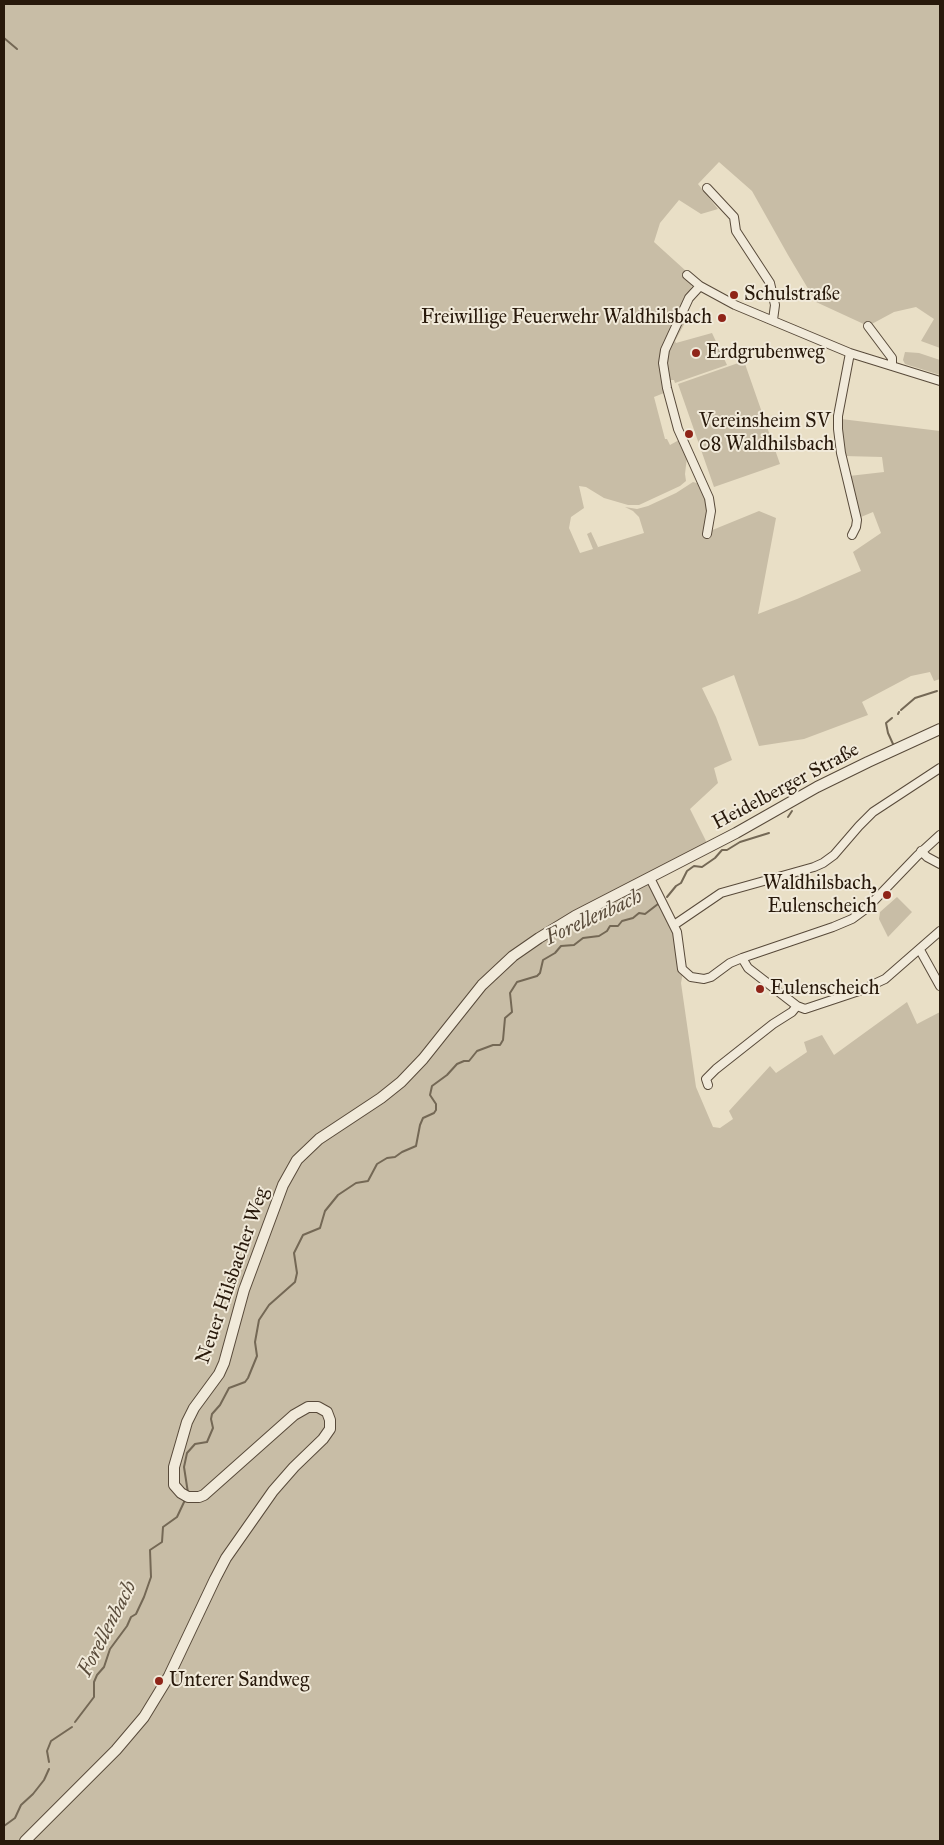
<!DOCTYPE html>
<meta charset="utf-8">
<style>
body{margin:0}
#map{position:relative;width:944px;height:1845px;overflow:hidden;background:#e9dfc6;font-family:"IM FELL Great Primer",serif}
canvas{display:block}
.frame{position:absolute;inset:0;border:5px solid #28190b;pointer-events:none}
</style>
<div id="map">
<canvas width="944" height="1845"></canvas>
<div class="frame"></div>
</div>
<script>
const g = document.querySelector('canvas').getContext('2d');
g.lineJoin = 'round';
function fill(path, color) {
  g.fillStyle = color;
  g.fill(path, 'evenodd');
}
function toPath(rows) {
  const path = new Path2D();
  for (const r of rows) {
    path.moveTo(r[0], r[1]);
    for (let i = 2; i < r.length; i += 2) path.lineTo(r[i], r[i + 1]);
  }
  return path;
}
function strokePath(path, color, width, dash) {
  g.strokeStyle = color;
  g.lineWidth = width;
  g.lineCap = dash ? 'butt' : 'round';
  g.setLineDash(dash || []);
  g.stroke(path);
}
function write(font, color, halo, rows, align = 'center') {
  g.font = font + ' "IM FELL Great Primer",serif';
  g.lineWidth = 4;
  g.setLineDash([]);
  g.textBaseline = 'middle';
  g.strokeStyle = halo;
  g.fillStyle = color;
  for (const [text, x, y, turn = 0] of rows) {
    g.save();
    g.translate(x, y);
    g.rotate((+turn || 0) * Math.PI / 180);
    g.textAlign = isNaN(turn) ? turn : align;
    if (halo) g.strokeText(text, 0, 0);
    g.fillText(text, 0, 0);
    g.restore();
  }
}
const green = toPath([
 [4,4,940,4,940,348,921,341,934,319,916,307,894,312,868,326,816,302,788,255,752,191,719,162,698,184,718,209,701,214,679,200,660,223,654,242,686,271,692,286,670,330,662,383,664,393,654,397,665,439,667,439,670,445,679,440,687,457,685,474,686,481,680,486,639,505,628,505,604,498,586,487,579,486,584,508,571,517,569,528,580,553,593,549,587,534,591,532,598,547,595,548,644,533,639,517,633,511,625,507,637,509,648,506,676,493,693,482,700,484,704,490,710,531,759,511,776,518,758,614,797,599,861,571,853,552,881,533,873,512,861,517,853,498,849,476,884,472,882,457,844,456,841,419,940,431,940,679,934,681,930,672,911,676,862,702,868,715,804,739,759,746,734,675,702,688,716,717,732,760,714,768,718,783,690,809,711,851,655,880,654,894,663,914,674,925,683,972,681,983,696,1087,713,1127,720,1128,733,1119,729,1111,770,1066,776,1073,807,1052,804,1042,822,1035,834,1055,907,1002,917,1024,940,1012,940,1841,4,1841],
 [684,316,688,317,675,341,676,343,712,333,727,365,675,383,674,380,668,380,666,373,666,355],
 [905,352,919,353,940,360,940,375,905,364,903,360],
 [744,361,780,464,714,487,678,384],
 [897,897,912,912,888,937,879,919,880,912]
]);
const stream = toPath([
 [4,38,17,49],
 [901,710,915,698,937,691],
 [898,714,899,712],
 [892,718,886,723,888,733,893,744],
 [788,817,792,811],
 [667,897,676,886,681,883,687,871,694,866,702,867,715,858,722,850,727,850,740,842,769,833],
 [188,1493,184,1467,187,1453,195,1444,207,1442,213,1428,211,1419,212,1414,220,1405,229,1388,245,1382,248,1378,257,1356,255,1342,259,1320,269,1305,295,1282,297,1273,294,1253,303,1235,320,1228,325,1211,338,1195,356,1183,368,1181,377,1164,387,1158,395,1157,402,1152,416,1146,420,1125,423,1118,434,1113,436,1110,436,1104,430,1095,432,1086,447,1075,457,1064,464,1061,469,1061,477,1051,493,1045,500,1045,503,1040,505,1018,512,1012,510,993,517,982,537,976,540,973,543,960,555,953,561,946,574,945,583,938,599,936,607,931,610,926,618,926,622,921,633,918,639,913,645,914,658,904],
 [75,1722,94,1697,94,1682,97,1675,104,1667,110,1649,127,1626,131,1617,136,1614,144,1597,151,1577,150,1550,162,1542,163,1527,177,1517,185,1500],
 [49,1762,47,1751,51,1741,72,1727],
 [4,1826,15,1818,21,1805,33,1794,44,1780,49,1769]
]);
const minor = toPath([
 [707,188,734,217,736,231,770,283,775,305,773,320],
 [687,275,700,286,735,305,850,353,940,381],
 [700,286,689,298,665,350,663,363,667,388,678,429,709,498,711,511,707,534],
 [868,326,892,358,892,366],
 [850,353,838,416,838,429,841,453,857,520,856,527,852,535],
 [921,851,927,857,940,864],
 [650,878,677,932,682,969,691,977,704,979,711,977,730,963,742,958,833,927,852,919,867,908,917,856,940,835],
 [674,925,721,893,814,867,823,863,834,855,859,826,873,812,940,768],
 [920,950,940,986],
 [742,958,748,968,797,1006,805,1009,859,991,885,979,940,931],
 [708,1085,706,1079,716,1069,773,1024,792,1012,797,1006]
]);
const tertiary = toPath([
 [25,1841,116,1750,144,1717,169,1676,215,1579,226,1558,273,1491,294,1467,323,1439,330,1429,330,1420,327,1412,318,1407,308,1407,294,1415,204,1495,199,1497,188,1497,181,1493,174,1485,174,1467,187,1422,194,1408,219,1374,224,1363,244,1290,283,1185,297,1160,319,1139,381,1098,401,1082,423,1059,482,985,513,956,539,938,575,916,736,833,817,787,868,762,940,729]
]);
const markers = [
 [734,295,5,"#8f2418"],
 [722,318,5,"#8f2418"],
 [696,353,5,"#8f2418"],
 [689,434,5,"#8f2418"],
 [887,895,5,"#8f2418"],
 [760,989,5,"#8f2418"],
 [159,1681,5,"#8f2418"]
];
const poiNames = [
 ["Schulstraße",744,295],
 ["Freiwillige Feuerwehr Waldhilsbach",712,318,"right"],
 ["Erdgrubenweg",706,353],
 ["Vereinsheim SV",699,422],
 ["08 Waldhilsbach",699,445],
 ["Waldhilsbach,",877,884,"right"],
 ["Eulenscheich",877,907,"right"],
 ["Eulenscheich",770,989],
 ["Unterer Sandweg",169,1681]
];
const streetNames = [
 ["Heidelberger Straße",786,787,-28],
 ["Neuer Hilsbacher Weg",233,1276,-71]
];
const waterNames = [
 ["Forellenbach",594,918,-25],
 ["Forellenbach",108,1629,-63]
];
fill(green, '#c8bda6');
strokePath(stream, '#746855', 2);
strokePath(minor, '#584a3a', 10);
strokePath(tertiary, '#584a3a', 12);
strokePath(minor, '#f1eada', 8);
strokePath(tertiary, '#f1eada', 10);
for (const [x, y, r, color] of markers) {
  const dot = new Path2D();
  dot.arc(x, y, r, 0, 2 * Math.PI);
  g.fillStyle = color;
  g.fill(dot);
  strokePath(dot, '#f1eada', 2);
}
write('20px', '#28190b', '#f1eada', poiNames, 'left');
write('20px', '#28190b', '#f1eada', streetNames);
write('italic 21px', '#5b4d3c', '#f1eada', waterNames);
</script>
